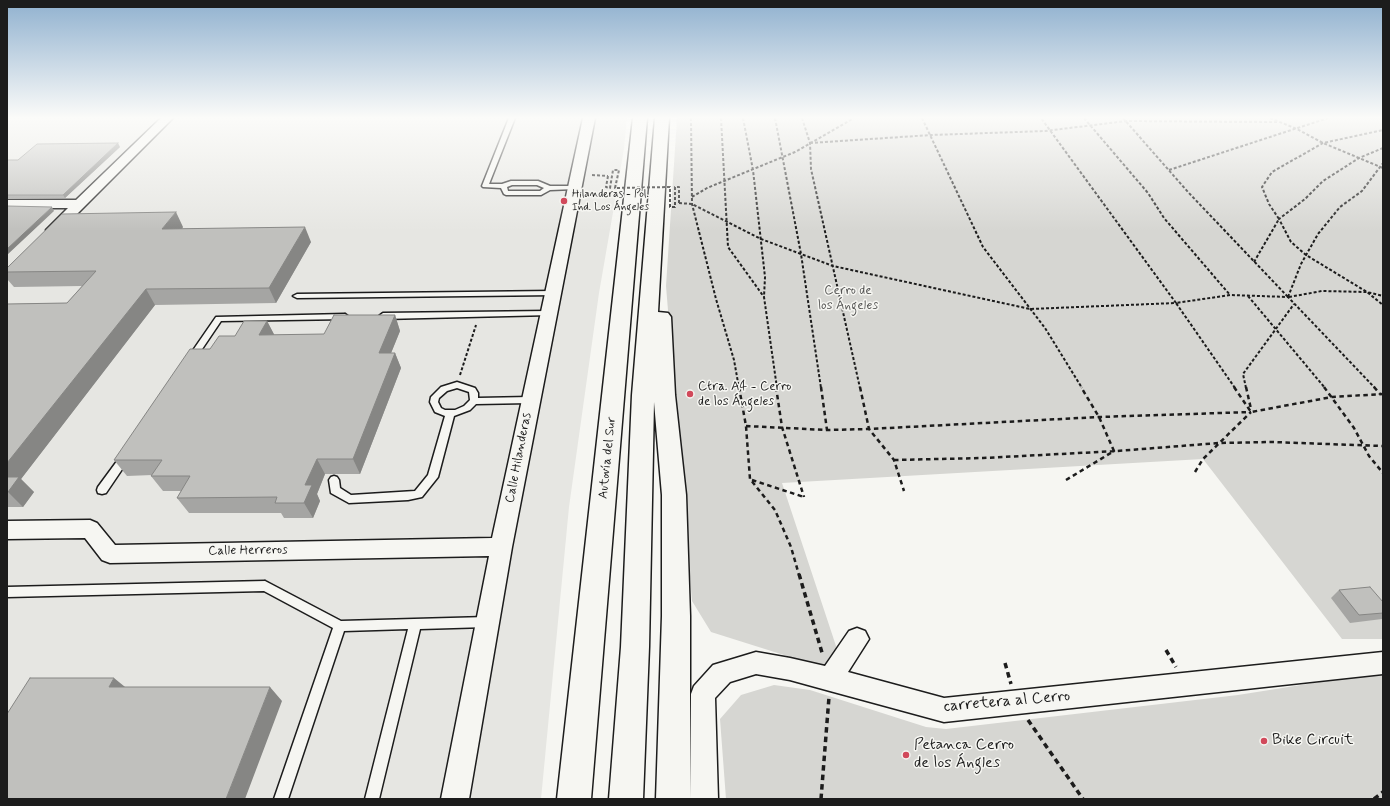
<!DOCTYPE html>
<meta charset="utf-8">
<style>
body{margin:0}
#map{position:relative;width:1390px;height:806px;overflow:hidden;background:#f6f6f2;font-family:Mynerve,sans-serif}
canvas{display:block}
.frame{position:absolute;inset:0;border:8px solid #1c1c1c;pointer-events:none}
</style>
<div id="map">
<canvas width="1390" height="806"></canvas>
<div class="frame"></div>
</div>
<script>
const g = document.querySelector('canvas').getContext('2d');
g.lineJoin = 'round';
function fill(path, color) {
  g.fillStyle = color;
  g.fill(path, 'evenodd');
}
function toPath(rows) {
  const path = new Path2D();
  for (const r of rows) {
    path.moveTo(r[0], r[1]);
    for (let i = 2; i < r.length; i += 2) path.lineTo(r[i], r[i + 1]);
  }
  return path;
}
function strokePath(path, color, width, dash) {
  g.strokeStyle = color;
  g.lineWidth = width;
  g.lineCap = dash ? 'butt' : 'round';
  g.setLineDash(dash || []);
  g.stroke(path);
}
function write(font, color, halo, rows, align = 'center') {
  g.font = font + ' Mynerve,sans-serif';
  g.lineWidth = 3;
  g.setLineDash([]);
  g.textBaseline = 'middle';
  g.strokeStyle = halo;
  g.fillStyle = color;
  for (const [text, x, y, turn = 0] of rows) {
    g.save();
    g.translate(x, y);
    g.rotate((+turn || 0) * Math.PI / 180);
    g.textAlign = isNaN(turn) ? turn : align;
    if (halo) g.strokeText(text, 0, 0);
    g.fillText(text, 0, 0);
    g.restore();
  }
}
const built = toPath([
 [7,118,627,118,624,149,599,293,569,507,541,799,7,799]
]);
const green = toPath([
 [677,118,1383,118,1383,639,1342,639,1203,459,782,483,837,649,834,668,803,661,711,632,692,601,666,286],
 [1383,672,1383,799,726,799,720,719,741,695,774,685,810,690,926,727,946,729,1238,695]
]);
const pathFar2 = toPath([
 [691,118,692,204,716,299,734,360,739,388],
 [721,118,728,247,764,297],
 [743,118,753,170,765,277,764,297,777,388],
 [775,118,801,254,821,388],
 [802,118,810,143,811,169,860,388],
 [922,118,983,247,1045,328,1082,388],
 [1084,118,1148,193,1164,218,1230,295],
 [1123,118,1188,192,1288,297],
 [1270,118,1297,129,1323,143,1383,168],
 [810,143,931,135,1045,131,1126,121,1279,122],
 [1383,148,1359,158,1323,181,1305,199,1279,219,1291,242,1306,255,1367,292,1383,305],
 [1169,170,1328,118],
 [592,175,608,176],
 [692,197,707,188,795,152,854,118],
 [679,203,692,204,761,239,833,266,1030,309,1176,303,1041,118],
 [1254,262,1279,219,1269,204,1262,187,1272,172,1323,143,1383,130],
 [1248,296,1325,388],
 [1288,297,1301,264,1318,234,1340,207,1362,191,1383,163],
 [1289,297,1322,291,1367,292,1383,296],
 [460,375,476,325],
 [1235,388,1176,303,1230,295,1288,297,1375,388],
 [1246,388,1243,374,1294,304]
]);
const pathFar1 = toPath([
 [739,387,746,426,750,479,775,510,791,547,799,575],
 [776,387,782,427,804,497],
 [821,387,827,430],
 [860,387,869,429,894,460,904,491],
 [1234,387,1251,412,1332,397,1383,394],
 [1246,387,1251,409],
 [1324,387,1354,428,1369,456,1383,473],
 [1374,387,1380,394],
 [746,426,827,430,869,429,1099,417,1251,412],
 [894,460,983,458,1117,451,1219,443,1272,442,1383,446],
 [1195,472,1203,459,1251,412],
 [752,480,804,497],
 [1066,480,1114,451,1099,417,1081,387]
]);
const path = toPath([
 [799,574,823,656],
 [1166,650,1176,667],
 [1005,663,1011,684],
 [1028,720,1083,799],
 [821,799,829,697],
 [1374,799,1383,792]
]);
const lane = toPath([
 [509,118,515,118,489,184,502,184,511,181,538,181,550,186,573,186,576,188,575,189,550,190,541,195,506,195,504,194,501,188,483,187,482,186,509,118],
 [512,185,537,185,544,188,540,191,508,191,507,187,512,185],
 [553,291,557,293,556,295,297,298,293,296,297,294,553,291],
 [548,311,552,313,551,315,383,319,379,316,383,313,548,311],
 [345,314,349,317,348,319,221,321,194,361,191,362,187,359,216,317,345,314],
 [457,382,475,388,478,393,478,398,530,397,534,400,530,403,476,404,470,410,454,416,438,477,422,497,408,500,349,503,331,493,329,480,331,477,334,476,337,477,339,480,340,488,351,495,415,491,428,475,445,416,435,412,430,402,431,397,441,387,457,382],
 [457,388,469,392,470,400,464,406,455,410,445,410,441,408,438,402,439,398,447,391,457,388],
 [126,452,129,453,131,456,129,459,106,493,102,494,98,493,97,490,98,487,123,453,126,452],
 [265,581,341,621,487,617,491,618,493,622,491,626,487,627,420,629,379,799,365,799,408,629,344,631,288,799,274,799,333,628,264,591,7,597,7,587,265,581]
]);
const street = toPath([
 [161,118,173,118,58,233,53,234,48,233,46,230,68,208,7,208,7,200,76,200,161,118],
 [583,118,595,118,512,547,469,799,441,799,489,556,110,563,102,560,85,538,7,539,7,521,90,520,97,523,115,545,492,538,583,118],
 [857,628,865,631,869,639,848,672,944,698,1383,652,1383,674,944,722,830,691,790,680,756,674,730,682,715,698,718,799,690,799,691,694,694,686,713,665,756,652,790,658,825,666,849,631,857,628]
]);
const highway = toPath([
 [633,118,647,118,591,799,557,799,633,118],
 [655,118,669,118,658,312,668,313,671,317,675,395,686,495,690,616,690,799,656,799,662,616,662,495,654,402,649,647,643,799,609,799,621,647,632,395,655,118]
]);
const pathBridge = toPath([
 [608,176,606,187,610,188,613,170,619,170,615,188,670,187,670,207,675,207,675,187,679,187,679,203]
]);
const wall = toPath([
 [120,147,65,198,7,199,7,160,18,160],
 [183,227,182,229,311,242,276,303,155,305,21,479,34,492,23,507,7,507,7,304,67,303,82,286,14,287,7,279,7,268],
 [395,315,400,331,391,353,395,353,401,368,360,474,325,474,317,494,320,501,313,518,284,518,281,513,189,513,177,498,181,491,163,491,151,476,152,475,127,476,114,460,210,349,235,336,267,321,274,335,324,334],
 [1339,590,1383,602,1383,618,1382,619,1350,623,1331,598]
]);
const shadedWall = toPath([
 [118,143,120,147,65,198,63,195],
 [52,207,54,211,7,255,7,249],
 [176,212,183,227,170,244,162,229],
 [305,227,311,242,276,303,269,288],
 [146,289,155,305,21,479,34,492,23,507,8,492,7,489,7,463],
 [395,315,400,331,385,368,379,353],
 [267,321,275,336,259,335],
 [395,353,401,368,360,474,353,459],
 [317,459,325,474,317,494,320,501,313,518,304,503,305,485],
 [114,678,130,691,109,687],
 [270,687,282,701,245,799,226,799]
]);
const building = toPath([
 [118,143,63,195,7,195,7,160,18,160,37,144,118,143],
 [7,206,52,207,7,249,7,206],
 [176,212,162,229,305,227,269,288,146,289,7,463,7,304,67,303,96,271,7,272,7,268,62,214,176,212],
 [334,315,395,315,379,353,395,353,353,459,317,459,305,485,312,485,304,503,275,503,277,497,177,498,190,476,151,476,162,460,114,460,190,349,210,349,219,336,235,336,244,321,267,321,259,335,324,334,334,315],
 [7,477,19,477,8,492,7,492,7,477],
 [1370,587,1383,602,1383,613,1359,615,1339,590,1370,587],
 [30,678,114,678,109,687,270,687,226,799,7,799,7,714,30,678]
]);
const markers = [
 [564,201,4,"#d1495b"],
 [690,394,4,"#d1495b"],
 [1264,741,4,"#d1495b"],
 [906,755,4,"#d1495b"]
];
const farPoinames = [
 ["Hilanderas - Pol.",572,195],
 ["Ind. Los Ángeles",572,208]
];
const parkNames = [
 ["Cerro de",848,291],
 ["los Ángeles",848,306]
];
const poiNames = [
 ["Ctra. A4 - Cerro",698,387],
 ["de los Ángeles",698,402]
];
const streetNames = [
 ["Calle Hilanderas",519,458,-79],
 ["Autovía del Sur",608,458,-84],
 ["Calle Herreros",248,551,-1]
];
const nearStreetnames = [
 ["carretera al Cerro",1007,702,-5]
];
const nearPoinames = [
 ["Bike Circuit",1272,741],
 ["Petanca Cerro",914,746],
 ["de los Ángles",914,764]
];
fill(built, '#e6e6e2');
fill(green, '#d6d6d2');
strokePath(lane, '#1c1c1c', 3);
strokePath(street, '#1c1c1c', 3);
strokePath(highway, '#1c1c1c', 3);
strokePath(pathFar2, '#1c1c1c', 2, [3, 2]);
strokePath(pathFar1, '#1c1c1c', 2.5, [4.5, 3.5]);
strokePath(path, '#1c1c1c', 3.5, [5.5, 4]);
fill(lane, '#f6f6f2');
fill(street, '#f6f6f2');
fill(highway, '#f6f6f2');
strokePath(pathBridge, '#1c1c1c', 2, [3, 2]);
fill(wall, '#a5a5a3');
fill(shadedWall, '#868684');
fill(building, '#c0c0bd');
strokePath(building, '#868684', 1);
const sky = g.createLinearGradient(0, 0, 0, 231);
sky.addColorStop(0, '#90b1cf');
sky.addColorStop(0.51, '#fbfbf9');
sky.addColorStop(1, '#fbfbf900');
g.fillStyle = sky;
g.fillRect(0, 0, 1390, 231);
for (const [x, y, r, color] of markers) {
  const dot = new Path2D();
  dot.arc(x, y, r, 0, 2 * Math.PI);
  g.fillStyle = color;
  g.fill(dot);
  strokePath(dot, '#f6f6f2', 1.5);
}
write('11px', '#1c1c1c', '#f6f6f2', farPoinames, 'left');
write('13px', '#545453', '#f6f6f2', parkNames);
write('13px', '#1c1c1c', '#f6f6f2', poiNames, 'left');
write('13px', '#1c1c1c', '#f6f6f2', streetNames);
write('16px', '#1c1c1c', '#f6f6f2', nearStreetnames);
write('16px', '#1c1c1c', '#f6f6f2', nearPoinames, 'left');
</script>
